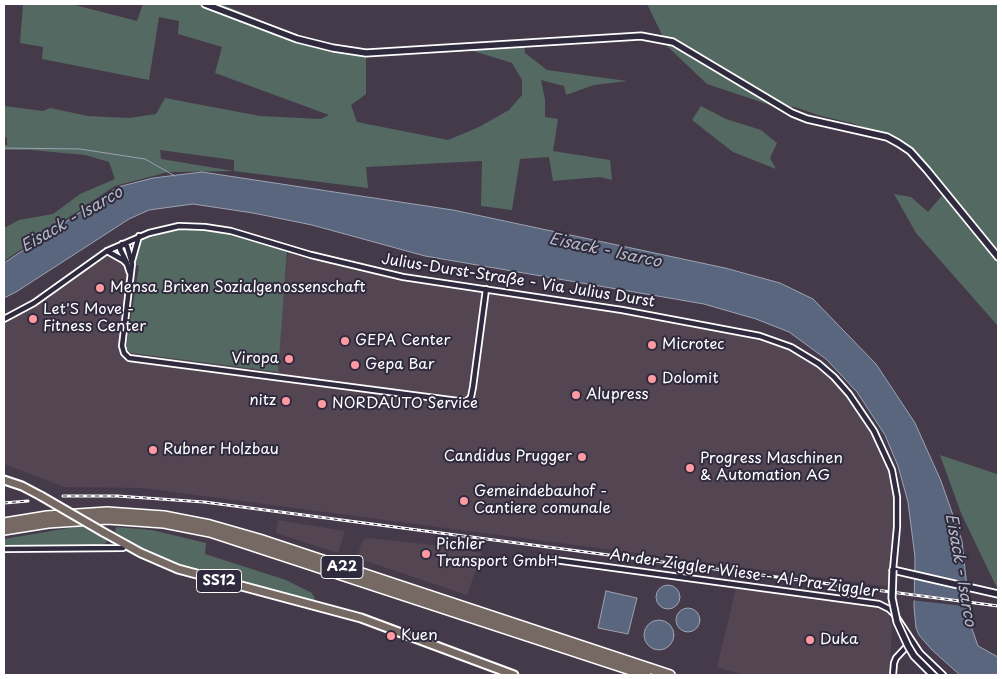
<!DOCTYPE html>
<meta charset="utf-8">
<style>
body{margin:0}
#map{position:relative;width:1002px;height:679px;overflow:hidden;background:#453a4a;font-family:"Playpen Sans",sans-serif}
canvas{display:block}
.frame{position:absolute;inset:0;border:5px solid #fff;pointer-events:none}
</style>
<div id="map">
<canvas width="1002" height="679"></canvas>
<div class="frame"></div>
</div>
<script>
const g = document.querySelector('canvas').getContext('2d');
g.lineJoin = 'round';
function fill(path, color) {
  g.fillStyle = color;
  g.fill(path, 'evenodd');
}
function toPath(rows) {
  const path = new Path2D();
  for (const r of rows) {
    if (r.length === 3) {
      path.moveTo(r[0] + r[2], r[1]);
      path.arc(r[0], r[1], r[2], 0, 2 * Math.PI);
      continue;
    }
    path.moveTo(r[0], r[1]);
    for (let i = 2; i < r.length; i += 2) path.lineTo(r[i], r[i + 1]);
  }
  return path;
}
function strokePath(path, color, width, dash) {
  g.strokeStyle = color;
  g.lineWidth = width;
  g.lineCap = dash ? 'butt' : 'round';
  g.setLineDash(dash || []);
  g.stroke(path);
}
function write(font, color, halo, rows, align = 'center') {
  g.font = font + ' "Playpen Sans",sans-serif';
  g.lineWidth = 4;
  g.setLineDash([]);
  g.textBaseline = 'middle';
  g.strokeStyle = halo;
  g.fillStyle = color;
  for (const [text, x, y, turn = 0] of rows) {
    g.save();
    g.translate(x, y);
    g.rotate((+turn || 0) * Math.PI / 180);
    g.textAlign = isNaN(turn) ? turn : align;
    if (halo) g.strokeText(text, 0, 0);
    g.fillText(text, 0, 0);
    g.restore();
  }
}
const built = toPath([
 [288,248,403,277,747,333,791,347,834,377,861,412,886,456,897,497,892,587,143,488,65,487,4,464,4,318,17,313,107,251,123,260,130,273,124,345,131,353,277,372],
 [278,520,345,531,338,553,276,533],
 [367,538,424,544,482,553,467,595,357,558,362,541],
 [736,588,867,605,882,610,889,614,892,627,890,675,743,675,717,667]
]);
const green = toPath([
 [23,4,71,4,137,21,143,4,217,4,224,5,306,39,366,53,366,94,351,105,357,122,448,140,479,127,509,110,522,95,522,80,512,63,460,47,510,45,524,39,525,53,547,70,627,81,594,85,566,95,564,86,541,80,545,100,545,117,558,119,553,151,610,160,612,180,600,177,553,181,549,157,520,159,512,210,481,206,482,161,366,167,368,188,234,171,168,172,115,186,4,261,4,228,19,220,53,214,80,194,115,179,109,162,85,155,31,150,4,150,4,145,7,145,7,138,4,137,4,106,43,111,50,108,88,116,129,118,156,114,165,98,260,116,321,119,329,115,215,73,222,47,178,34,179,21,159,17,149,80,42,59,43,47,20,43],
 [160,150,234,160,234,171,161,159],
 [647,4,998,4,998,326,916,233,894,194,911,197,928,212,944,193,909,152,885,135,855,124,818,115,795,107,773,106,707,84,668,47],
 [701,106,726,119,761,130,777,143,770,158,776,169,733,152,692,120],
 [203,229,229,233,287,251,278,372,131,353,126,348,139,266,136,265,136,253,143,238,170,230],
 [940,455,997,474,998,476,998,585,996,586,961,513],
 [81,526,108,540,102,547,48,546,4,552,4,539],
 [116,527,152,530,206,543,205,554,286,580,312,593,316,601,301,598,179,564,145,549,115,532]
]);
const water = toPath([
 [202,172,453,210,725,268,780,283,813,299,876,364,915,423,941,481,962,541,971,626,978,646,998,657,998,675,960,675,932,650,919,635,916,628,914,607,915,557,908,502,898,466,885,435,857,392,826,359,789,332,756,319,704,304,425,256,312,225,253,213,193,204,149,210,129,219,16,292,4,298,4,263,118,187,153,178,202,172],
 [668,597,12],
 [606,591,637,598,628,634,598,628,606,591],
 [688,620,12],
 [659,635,15]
]);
const pier = toPath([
 [912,593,971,601,971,607,911,600]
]);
const stream = toPath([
 [4,148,80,149,145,159,175,176]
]);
const minor = toPath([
 [122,244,127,246,132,264,122,346,124,353,129,358,466,402,471,397,473,387,486,289],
 [122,244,120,249,127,263],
 [107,251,123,260,127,264,130,273],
 [132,261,139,236],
 [4,319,34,303,107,251,149,233,179,226,205,227,231,231,311,255,403,277,622,310,760,336,791,347,819,364,834,377,849,394,874,431,892,470,897,497,897,527,893,570],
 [4,549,123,548,125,544],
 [555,560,879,604,889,609,895,615,920,653,943,675],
 [893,675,894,663,896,658,909,644]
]);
const tertiary = toPath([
 [205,4,297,39,333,48,366,53,641,36,673,42,792,113,807,119,887,137,898,143,910,151,927,170,998,257],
 [893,570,998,594]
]);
const primary = toPath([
 [4,480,22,486,41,496],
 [103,532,141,553,178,569,361,618,514,675]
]);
const motorway = toPath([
 [4,523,47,516,107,512,164,516,210,525,259,539,670,675],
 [4,530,48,523,107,519,164,523,210,532,646,675]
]);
const rail = toPath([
 [63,496,117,496,204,502,998,606],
 [4,503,28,501]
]);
const tertiaryBridge = toPath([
 [893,570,892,598,897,622,908,646,914,656,933,675]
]);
const primaryBridge = toPath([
 [41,496,103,532]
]);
const markers = [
 [100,288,5,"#ff9aa2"],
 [33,319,5,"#ff9aa2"],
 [345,341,5,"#ff9aa2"],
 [652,345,5,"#ff9aa2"],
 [289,359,5,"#ff9aa2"],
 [355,365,5,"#ff9aa2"],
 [652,379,5,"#ff9aa2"],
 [576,395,5,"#ff9aa2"],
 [286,401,5,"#ff9aa2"],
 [322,404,5,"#ff9aa2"],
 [153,450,5,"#ff9aa2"],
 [582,457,5,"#ff9aa2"],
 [690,468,5,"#ff9aa2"],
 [464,501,5,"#ff9aa2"],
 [426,554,5,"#ff9aa2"],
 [391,636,5,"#ff9aa2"],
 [810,640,5,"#ff9aa2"]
];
const shields = [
 [342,567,42],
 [219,581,45]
];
const shieldNames = [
 ["A22",342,567],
 ["SS12",219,581]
];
const streetNames = [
 ["Julius-Durst-Straße - Via Julius Durst",518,281,9],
 ["An der Ziggler Wiese - Al Pra Ziggler",744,574,8]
];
const poiNames = [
 ["Mensa Brixen Sozialgenossenschaft",110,288],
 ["Let'S Move -",43,310],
 ["Fitness Center",43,327],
 ["GEPA Center",355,341],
 ["Microtec",662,345],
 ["Viropa",279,359,"right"],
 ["Gepa Bar",365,365],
 ["Dolomit",662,379],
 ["Alupress",586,395],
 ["nitz",276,401,"right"],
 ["NORDAUTO Service",332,404],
 ["Rubner Holzbau",163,450],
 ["Candidus Prugger",572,457,"right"],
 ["Progress Maschinen",700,459],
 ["& Automation AG",700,476],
 ["Gemeindebauhof -",474,492],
 ["Cantiere comunale",474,509],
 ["Pichler",436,545],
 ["Transport GmbH",436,562],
 ["Kuen",401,636],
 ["Duka",820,640]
];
const waterNames = [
 ["Eisack - Isarco",72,220,-30],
 ["Eisack - Isarco",605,251,12],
 ["Eisack - Isarco",960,570,80]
];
fill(built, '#544553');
fill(green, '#546962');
fill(water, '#5a667e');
strokePath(water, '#9ca3b2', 1);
fill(pier, '#453a4a');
strokePath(stream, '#9ca3b2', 1);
strokePath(minor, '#fff', 8);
strokePath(tertiary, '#fff', 9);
strokePath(primary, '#fff', 11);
strokePath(motorway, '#fff', 12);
strokePath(minor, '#2f2a3d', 4.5);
strokePath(tertiary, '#2f2a3d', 5.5);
strokePath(primary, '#766964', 7);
strokePath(motorway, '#766964', 9);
strokePath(rail, '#fff', 3);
strokePath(rail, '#2f2a3d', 1, [4]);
strokePath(tertiaryBridge, '#fff', 9, []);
strokePath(primaryBridge, '#fff', 11, []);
strokePath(tertiaryBridge, '#2f2a3d', 5.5);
strokePath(primaryBridge, '#766964', 7);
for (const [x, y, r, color] of markers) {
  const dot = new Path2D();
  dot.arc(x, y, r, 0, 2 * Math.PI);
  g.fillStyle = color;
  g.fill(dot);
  strokePath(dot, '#2f2a3d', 2);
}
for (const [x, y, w] of shields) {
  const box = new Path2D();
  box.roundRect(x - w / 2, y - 11.5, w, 23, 4);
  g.fillStyle = '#2f2a3d';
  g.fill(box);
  strokePath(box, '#fff', 1);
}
write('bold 14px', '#fff', null, shieldNames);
write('15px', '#fff', '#2f2a3d', streetNames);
write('15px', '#fff', '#2f2a3d', poiNames, 'left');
write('italic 16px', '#b5bac5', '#2f2a3d', waterNames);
</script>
